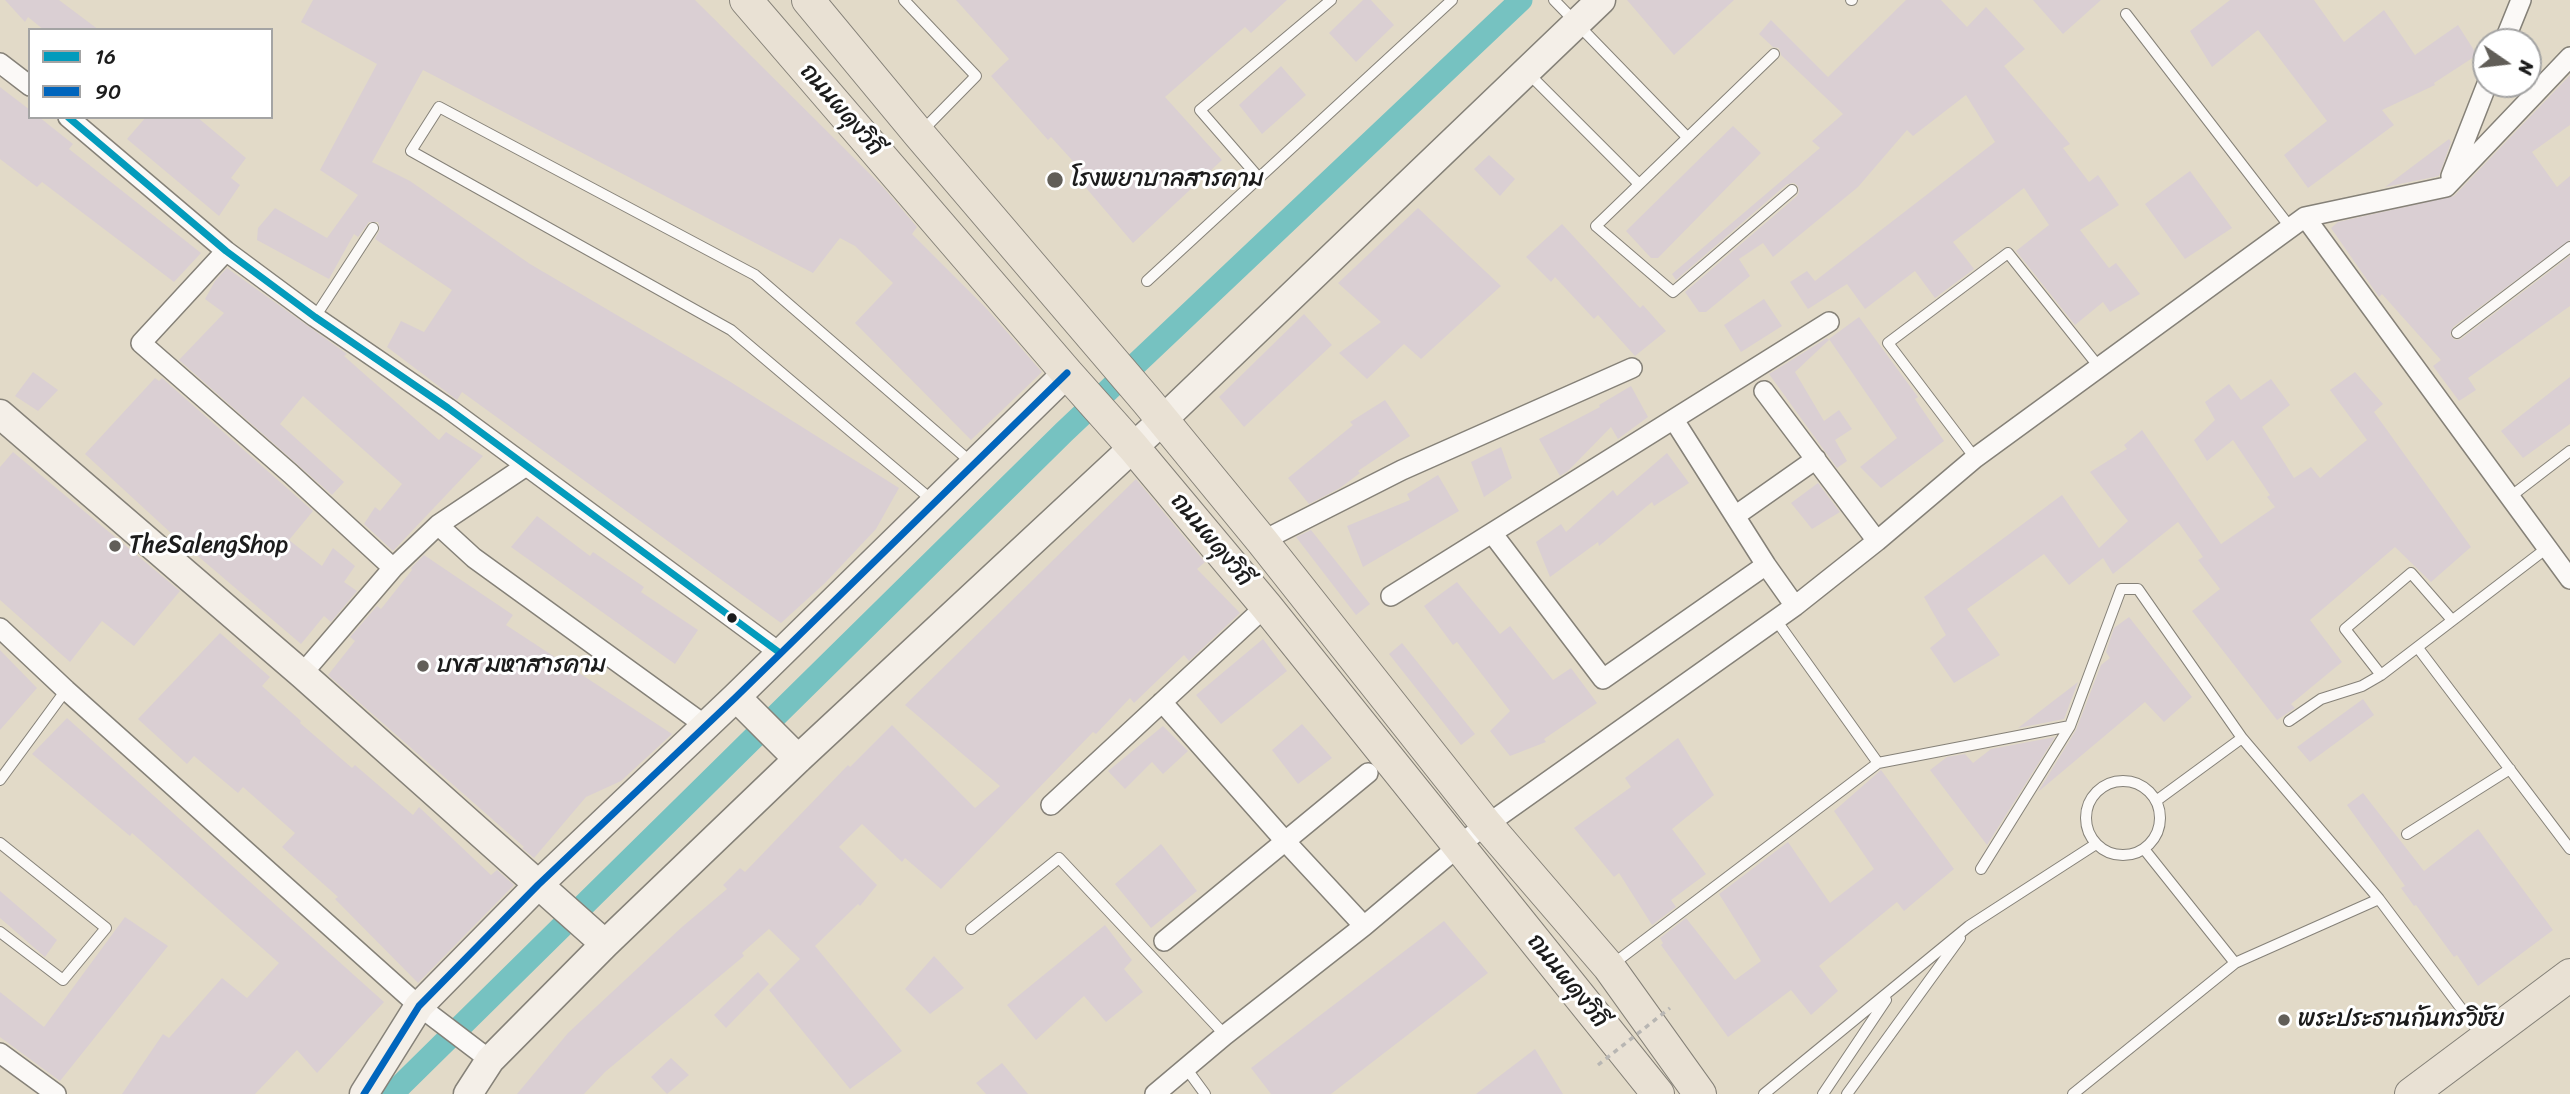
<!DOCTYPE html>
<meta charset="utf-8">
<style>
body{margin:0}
#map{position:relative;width:2570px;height:1094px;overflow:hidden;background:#e2dac8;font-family:Sriracha,sans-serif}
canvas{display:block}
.legend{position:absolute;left:28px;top:28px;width:245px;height:91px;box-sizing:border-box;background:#fff;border:2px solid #a4a4a4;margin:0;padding:9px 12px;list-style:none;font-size:21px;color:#1c1c1c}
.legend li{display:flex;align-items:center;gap:14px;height:35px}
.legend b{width:35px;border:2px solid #a4a4a4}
.north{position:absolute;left:2472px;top:28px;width:70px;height:70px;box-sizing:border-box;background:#fff;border:2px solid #a4a4a4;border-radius:50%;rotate:104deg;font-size:19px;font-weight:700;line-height:28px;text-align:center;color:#1c1c1c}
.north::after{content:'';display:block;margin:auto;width:24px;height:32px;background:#615e58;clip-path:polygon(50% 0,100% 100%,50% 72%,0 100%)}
</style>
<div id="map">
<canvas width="2570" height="1094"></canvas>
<ul class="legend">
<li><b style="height:9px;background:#039bbc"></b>16</li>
<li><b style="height:9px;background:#0065bd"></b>90</li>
</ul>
<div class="north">N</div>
</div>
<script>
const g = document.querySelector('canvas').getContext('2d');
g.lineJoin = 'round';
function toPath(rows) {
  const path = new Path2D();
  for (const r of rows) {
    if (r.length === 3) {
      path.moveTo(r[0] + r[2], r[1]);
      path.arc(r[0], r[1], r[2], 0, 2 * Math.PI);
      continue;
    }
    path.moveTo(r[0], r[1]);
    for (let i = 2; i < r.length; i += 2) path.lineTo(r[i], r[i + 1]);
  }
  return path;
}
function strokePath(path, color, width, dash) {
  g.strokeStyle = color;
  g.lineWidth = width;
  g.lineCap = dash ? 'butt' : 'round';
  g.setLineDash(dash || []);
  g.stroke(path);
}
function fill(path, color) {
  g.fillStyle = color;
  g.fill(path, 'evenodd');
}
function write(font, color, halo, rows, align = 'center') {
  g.font = font + ' Sriracha,"Playpen Sans Thai",sans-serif';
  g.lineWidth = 6;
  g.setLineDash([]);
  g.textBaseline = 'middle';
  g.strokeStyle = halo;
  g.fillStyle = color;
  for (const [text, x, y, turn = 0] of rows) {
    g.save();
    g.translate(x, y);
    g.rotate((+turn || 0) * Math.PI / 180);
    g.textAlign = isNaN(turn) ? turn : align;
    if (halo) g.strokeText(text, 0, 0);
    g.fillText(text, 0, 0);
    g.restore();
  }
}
const canal = toPath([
 [392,1094,1064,432,1521,0]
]);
const building = toPath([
 [5,0,59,0,99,30,44,30,28,17,25,22],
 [313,0,695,0,883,187,917,227,912,234,986,308,1042,372,971,440,855,323,893,283,855,246,840,238,813,273,423,70,372,162,410,181,530,264,729,381,899,488,876,529,825,583,781,623,462,392,457,400,387,347,401,321,424,332,452,290,375,239,380,229,378,222,369,222,358,237,354,234,329,279,257,240,258,228,275,208,327,238,358,195,320,170,377,64,301,22],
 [956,0,1287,0,1251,33,1245,27,1165,97,1222,160,1133,243,1075,175,1081,170,1051,137,1048,140,991,76,1009,59],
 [1363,0,1371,0,1394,25,1356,62,1329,33],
 [1627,0,1734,0,1674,55],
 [1906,0,1941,0,1967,27,1986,7,2025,49,2004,66,2070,144,2063,148,2089,182,2098,175,2119,205,2080,230,2109,268,2116,263,2140,294,2110,312,2103,302,2075,325,2016,251,2049,225,2024,188,1953,242,1974,269,1935,298,1915,271,1865,309,1847,284,1808,309,1790,282,1807,271,1815,281,1995,142,1966,95,1913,136,1907,130,1858,187,1773,257,1763,243,1739,259,1750,276,1706,312,1699,312,1685,292,1797,196,1799,192,1798,186,1794,183,1787,184,1676,280,1672,274,1820,148,1812,141,1843,114,1781,55,1779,48,1773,47,1759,34,1771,20,1828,77],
 [2033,0,2101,0,2063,34],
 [2230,0,2314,0,2344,42,2384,10,2415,55,2458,25,2477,55,2434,83,2435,85,2382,110,2394,125,2308,188,2284,155,2327,121,2258,30,2212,67,2190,31],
 [1281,66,1306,95,1262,134,1239,105],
 [2570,75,2570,125,2532,152,2557,187,2570,176,2570,240,2453,327,2450,335,2455,340,2461,339,2570,256,2570,306,2468,378,2476,390,2459,401,2433,366,2441,360,2382,294,2379,297,2331,228,2338,222,2454,196],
 [0,87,30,110,30,117,39,117,73,144,69,149,201,253,174,282,42,182,37,187,0,159],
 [146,117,197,117,246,158,231,178,240,185,219,216,127,139],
 [1733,126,1761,153,1658,258,1651,258,1626,231],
 [2449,139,2451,142,2439,176,2385,187],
 [1489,155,1515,179,1500,196,1474,169],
 [2190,171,2232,228,2185,259,2145,204],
 [1418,208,1501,286,1421,359,1404,344,1367,379,1339,353,1381,322,1338,283],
 [1562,224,1640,308,1643,305,1666,331,1635,356,1598,315,1594,319,1555,277,1551,282,1526,257],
 [227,268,347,354,344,356,439,440,446,432,483,456,393,551,364,524,375,507,380,511,402,484,303,396,280,424,344,482,332,495,179,360,224,313,205,299,215,281],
 [1764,299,1782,326,1741,352,1724,325],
 [1304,314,1332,345,1244,427,1219,397],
 [1859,317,1918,397,1915,399,1944,441,1881,488,1860,467,1897,438,1829,339],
 [1827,338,1829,340,1795,372,1824,421,1839,410,1852,429,1835,440,1847,461,1837,468,1769,374],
 [33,372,58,390,38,411,15,396],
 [2355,372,2383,404,2374,412,2471,547,2431,582,2395,547,2310,620,2342,662,2291,704,2295,708,2277,720,2192,611,2220,589,2198,560,2203,557,2178,522,2113,574,2103,558,2069,585,2044,554,1967,609,2000,655,1954,683,1930,648,1946,635,1924,597,2062,495,2099,548,2128,521,2090,472,2127,449,2124,445,2142,430,2221,544,2275,507,2267,497,2270,495,2233,440,2207,461,2194,440,2215,420,2205,402,2229,384,2241,400,2271,379,2290,405,2262,427,2294,478,2311,467,2320,478,2367,440,2330,390],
 [2570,377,2570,424,2523,458,2501,431],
 [155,378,159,381,162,378,313,511,289,540,322,566,333,548,355,566,344,582,357,591,331,622,324,616,301,644,172,534,85,454],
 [1631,386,1648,417,1618,439,1611,427,1568,471,1560,476,1539,439,1600,407,1599,405],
 [1385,400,1410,436,1358,471,1360,473,1340,488,1309,504,1288,478,1353,425,1350,422],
 [1501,447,1512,478,1484,497,1471,462],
 [13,452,180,591,134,646,102,621,70,662,0,600,0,467],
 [1667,453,1689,483,1654,506,1652,502,1599,546,1598,542,1550,577,1536,542,1561,524,1566,532,1613,490,1617,496],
 [1438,475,1459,511,1363,567,1347,526,1410,500,1407,494],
 [1136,479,1205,562,1197,569,1240,613,1189,661,1184,655,1134,703,1130,698,1096,734,1093,732,941,889,905,858,902,862,862,824,839,847,877,885,860,906,858,904,815,946,902,1051,850,1089,769,990,800,959,769,929,742,953,744,956,605,1072,584,1094,517,1094,568,1033,682,927,727,889,723,885,740,868,745,872,848,765,850,767,892,725,975,808,1000,786,905,705],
 [1818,483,1840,512,1812,529,1791,503],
 [537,516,590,556,593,552,644,587,641,592,698,630,675,664,511,547],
 [1311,530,1370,604,1356,615,1296,537],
 [424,555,513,615,506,625,672,734,621,781,586,797,534,858,522,848,524,847,328,675,355,641,350,637,377,606,381,609,412,570,411,568],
 [1457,582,1500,634,1510,626,1553,680,1571,668,1597,703,1544,739,1546,742,1510,756,1490,731,1510,711,1457,642,1453,645,1424,606],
 [2129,617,2192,697,2164,722,2145,702,2038,792,2076,730,2101,665,2110,658,2106,652,2114,628],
 [220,633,270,677,262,686,301,721,300,723,352,768,355,765,413,815,419,807,491,875,497,870,514,885,418,983,335,899,338,897,282,847,295,833,243,787,238,793,194,756,187,764,138,719],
 [1263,639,1287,671,1221,724,1196,695],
 [1402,643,1475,734,1461,745,1389,654],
 [0,650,37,688,0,730],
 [2078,682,2064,719,2018,728],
 [2363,699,2374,715,2310,762,2297,747],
 [67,718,384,1002,317,1073,297,1050,255,1094,122,1094,163,1034,169,1038,222,978,247,998,279,963,132,833,130,836,32,754],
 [1302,724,1332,758,1298,784,1272,750],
 [1163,726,1188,751,1163,774,1152,762,1125,789,1108,771],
 [2055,737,1987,845,1930,770,1947,757,1965,754,1973,763,1991,749],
 [1678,738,1714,795,1672,829,1706,874,1671,900,1676,907,1652,925,1619,873,1614,877,1574,828,1631,787,1625,778],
 [1881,770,1954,869,1904,911,1897,902,1819,966,1838,991,1811,1015,1791,990,1728,1037,1661,945,1663,943,1660,938,1686,918,1735,980,1761,961,1719,894,1788,842,1830,903,1874,869,1834,811],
 [2363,793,2424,871,2478,829,2553,930,2478,986,2457,955,2454,957,2416,905,2414,906,2401,888,2405,886,2347,805],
 [1161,844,1197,891,1151,928,1115,884],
 [0,891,57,940,45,957,0,918],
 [125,917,168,946,60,1081,0,1037,0,992,44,1027],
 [1444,921,1488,973,1331,1094,1271,1094,1251,1068],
 [1105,925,1132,960,1124,969,1143,992,1106,1022,1084,996,1036,1040,1007,1005],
 [934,956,964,988,930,1014,905,989],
 [758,972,769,984,726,1028,714,1015],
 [1535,1049,1563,1094,1476,1094],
 [671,1058,689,1075,667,1094,651,1077],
 [1002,1063,1028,1094,986,1094,976,1083]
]);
const lane = toPath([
 [904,0,976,76,922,131],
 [1554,0,1687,137],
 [1851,0,1852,0],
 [2126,14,2290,227],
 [1774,54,1596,226,1673,292,1792,190],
 [1528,73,1639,184],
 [1259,178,1200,110,1331,0],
 [1147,281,1452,0],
 [315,317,373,228],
 [2457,333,2570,247],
 [1975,458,1888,343,2008,253,2099,367],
 [2510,497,2570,451],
 [933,501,731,330,411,151,439,107,755,275,972,463],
 [1776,620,1878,763],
 [2418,648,2570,849],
 [2381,675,2345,629,2411,573,2452,620],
 [2289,721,2321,699,2362,686,2381,675,2547,548],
 [2242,738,2379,899],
 [0,780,66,690],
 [2123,818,37],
 [2407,834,2510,769],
 [0,843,106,928,63,980,0,932],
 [1981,869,2070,726],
 [971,929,1059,858,1225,1035],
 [2235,963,2379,899,2481,1035],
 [1613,964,1878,763,2070,726,2121,589,2138,589,2242,738,2156,801],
 [1186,1068,1205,1094],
 [1764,1094,1969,926,2096,844],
 [1823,1094,1886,1000],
 [1847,1094,1960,938],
 [2073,1094,2235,963,2144,849]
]);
const street = toPath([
 [2504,42,2521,0],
 [0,63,30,86],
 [68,117,226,251,315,317,448,408,780,653],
 [2451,176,2487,84],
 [2305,217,2570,579],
 [226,251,141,343,291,474,393,568],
 [1764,391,1877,541],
 [1674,420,1766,565,1795,606],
 [526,466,438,525,474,558,706,726],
 [1735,516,1816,459],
 [1492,533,1603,679,1766,565],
 [1262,541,1402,470,1632,368],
 [1391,596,1829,322],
 [0,628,66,690,419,1006,490,1060],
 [302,674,393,568,438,525],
 [1162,702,1285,841,1364,926],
 [1051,805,1266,606],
 [1164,941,1368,773],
 [0,1053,56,1094],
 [1155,1094,1225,1035,1364,926,1471,836,1795,606,1877,541,1975,458,2305,217,2446,187,2570,57]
]);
const secondary = toPath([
 [0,414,302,674,605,944],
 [736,697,798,759],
 [364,1094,419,1006,538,885,736,697,1067,373],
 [468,1094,490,1060,605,944,798,759,1153,429,1601,0]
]);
const primary = toPath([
 [746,0,1067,373,1133,447,1266,606,1658,1094],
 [808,0,919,134,1147,401,1262,541,1486,824,1609,967,1700,1094],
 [2411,1094,2570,975]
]);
const pathBridge = toPath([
 [1598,1065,1670,1008]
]);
const bus1 = toPath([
 [68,117,226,251,315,317,448,408,780,653]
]);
const bus2 = toPath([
 [364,1094,419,1006,538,885,736,697,1067,373]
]);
const markers = [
 [1055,180,9,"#615e58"],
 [115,546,7,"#615e58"],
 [732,618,6,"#1c1c1c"],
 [423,666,7,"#615e58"],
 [2284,1020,7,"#615e58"]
];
const streetNames = [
 ["ถนนผดุงวิถี",841,110,49],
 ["ถนนผดุงวิถี",1211,540,50],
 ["ถนนผดุงวิถี",1567,981,51]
];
const poiNames = [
 ["โรงพยาบาลสารคาม",1071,180],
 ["TheSalengShop",129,546],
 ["บขส มหาสารคาม",437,666],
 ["พระประธานกันทรวิชัย",2298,1020]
];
strokePath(canal, '#76c2c1', 23);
fill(building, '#dacfd3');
strokePath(lane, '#858178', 12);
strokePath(street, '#858178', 22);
strokePath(secondary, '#858178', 31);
strokePath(primary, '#858178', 34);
strokePath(lane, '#fbf9f7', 10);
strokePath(street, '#fbf9f7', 19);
strokePath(secondary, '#f4efe8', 28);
strokePath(primary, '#e9e1d4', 32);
strokePath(pathBridge, '#b8b6b3', 3.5, [5, 5]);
strokePath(bus1, '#039bbc', 7);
strokePath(bus2, '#0065bd', 7);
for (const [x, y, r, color] of markers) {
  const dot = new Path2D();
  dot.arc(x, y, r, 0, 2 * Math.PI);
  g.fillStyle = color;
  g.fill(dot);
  strokePath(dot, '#fff', 2.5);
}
write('24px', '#1c1c1c', '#fff', streetNames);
write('24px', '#1c1c1c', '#fff', poiNames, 'left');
</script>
